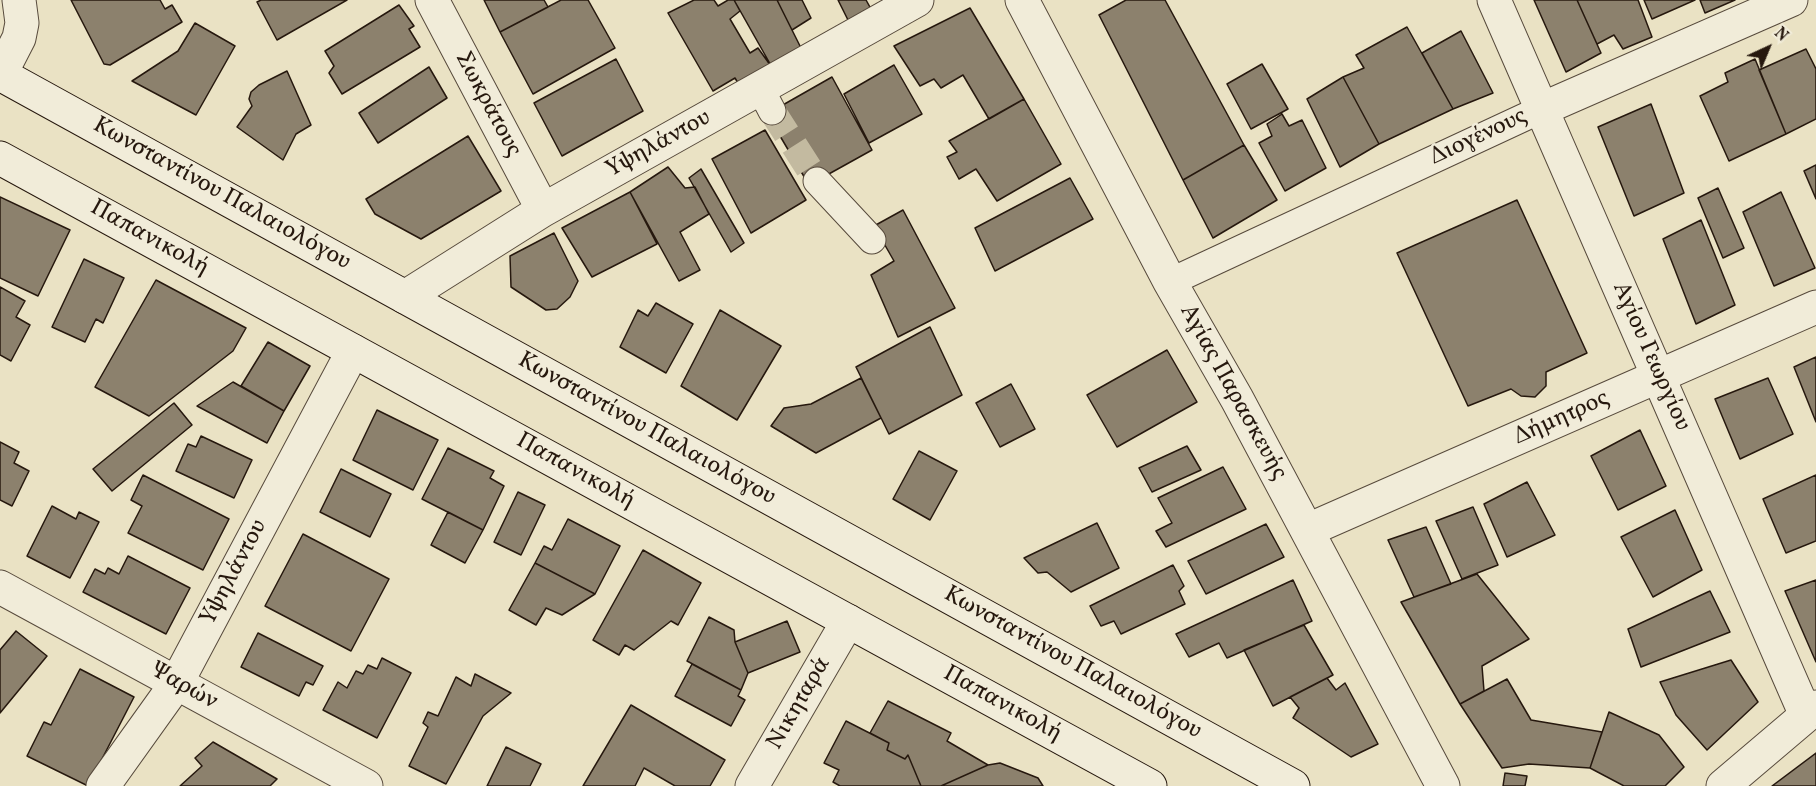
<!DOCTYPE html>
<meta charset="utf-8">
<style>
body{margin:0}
#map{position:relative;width:1816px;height:786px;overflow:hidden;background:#eae2c4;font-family:Vollkorn,serif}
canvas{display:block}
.north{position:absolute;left:1738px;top:18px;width:60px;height:60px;-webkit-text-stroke:4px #f1ecd9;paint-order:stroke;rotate:44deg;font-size:16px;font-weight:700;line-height:24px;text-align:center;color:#26180e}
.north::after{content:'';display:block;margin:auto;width:21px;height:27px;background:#26180e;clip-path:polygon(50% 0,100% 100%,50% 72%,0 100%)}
</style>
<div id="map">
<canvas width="1816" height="786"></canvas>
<div class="north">N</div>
</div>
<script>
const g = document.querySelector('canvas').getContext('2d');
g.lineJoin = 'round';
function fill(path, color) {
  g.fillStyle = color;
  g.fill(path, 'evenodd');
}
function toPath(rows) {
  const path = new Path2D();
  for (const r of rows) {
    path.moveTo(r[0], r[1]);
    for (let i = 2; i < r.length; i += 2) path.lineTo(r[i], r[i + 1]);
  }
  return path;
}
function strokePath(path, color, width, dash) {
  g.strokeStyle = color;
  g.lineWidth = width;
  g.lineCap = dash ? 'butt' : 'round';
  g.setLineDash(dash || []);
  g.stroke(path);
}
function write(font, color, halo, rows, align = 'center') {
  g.font = font + ' Vollkorn,serif';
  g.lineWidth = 5;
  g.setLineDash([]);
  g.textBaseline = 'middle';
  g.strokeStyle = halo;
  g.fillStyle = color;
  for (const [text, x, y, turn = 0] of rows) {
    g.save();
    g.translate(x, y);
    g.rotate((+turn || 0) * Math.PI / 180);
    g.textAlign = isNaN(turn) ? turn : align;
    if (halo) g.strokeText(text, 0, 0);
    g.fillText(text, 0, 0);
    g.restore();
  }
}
const building = toPath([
 [71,0,160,0,165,9,172,5,182,22,110,65,104,64,71,0],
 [261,0,347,0,277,40,257,2,261,0],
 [484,0,544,0,548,7,500,32,484,0],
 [561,0,588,0,615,48,533,94,500,32,561,0],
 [694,0,714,0,718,6,728,0,734,0,740,11,730,19,750,53,758,48,773,69,741,88,735,78,713,91,668,13,694,0],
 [734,0,777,0,803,52,773,69,734,0],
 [777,0,802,0,811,18,792,30,777,0],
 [838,0,866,0,871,9,849,22,838,0],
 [1126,0,1165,0,1244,145,1183,180,1099,15,1126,0],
 [1534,0,1577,0,1601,53,1566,72,1534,0],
 [1577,0,1638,0,1652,37,1623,49,1614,35,1597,44,1577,0],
 [1644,0,1695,0,1652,19,1644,0],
 [1700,0,1735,0,1705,13,1700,0],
 [399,5,414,26,409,29,420,47,342,94,329,73,334,66,325,51,399,5],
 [970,8,1024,99,989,119,963,75,941,88,934,79,920,86,894,46,970,8],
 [195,23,235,46,196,115,132,81,178,51,195,23],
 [1407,27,1453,109,1379,144,1343,77,1364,68,1356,55,1407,27],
 [1461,31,1493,93,1453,109,1422,53,1461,31],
 [1806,49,1816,69,1816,119,1786,134,1759,70,1806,49],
 [616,59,643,111,562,156,534,103,616,59],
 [1755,59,1786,134,1729,161,1700,96,1728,82,1725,73,1755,59],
 [1262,64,1288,109,1251,129,1227,84,1262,64],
 [894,65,922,114,869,143,844,94,894,65],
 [429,67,447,98,378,143,359,113,429,67],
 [287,71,311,125,296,134,283,160,237,127,252,106,249,99,251,92,259,85,287,71],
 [832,77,872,150,809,185,767,114,832,77],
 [1343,77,1379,144,1340,167,1307,99,1343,77],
 [1024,99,1061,164,997,201,976,169,959,179,947,157,957,152,949,141,1024,99],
 [1651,104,1684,193,1634,216,1598,127,1651,104],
 [1282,114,1289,126,1302,120,1326,168,1285,191,1259,143,1272,136,1267,124,1282,114],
 [765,130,806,200,751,233,712,159,765,130],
 [468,136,501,191,421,239,375,214,366,199,468,136],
 [1244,145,1277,200,1213,238,1183,180,1244,145],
 [1816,165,1816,199,1804,171,1816,165],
 [668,167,685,188,695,187,709,214,680,232,700,270,679,281,630,192,668,167],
 [701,169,744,243,731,252,689,178,701,169],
 [1070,178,1093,219,995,271,975,228,1070,178],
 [1718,188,1744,248,1723,258,1698,198,1718,188],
 [630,192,657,244,592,277,562,228,630,192],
 [1781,192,1815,268,1774,286,1743,212,1781,192],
 [0,197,70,230,38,296,0,278,0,197],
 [1517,200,1587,353,1546,372,1546,386,1535,397,1521,396,1511,389,1468,406,1397,253,1517,200],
 [903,210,955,308,898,337,871,275,894,261,874,226,903,210],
 [1701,220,1735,305,1696,324,1663,239,1701,220],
 [554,233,578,281,570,297,557,309,546,310,511,287,510,256,554,233],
 [84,259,124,278,103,323,96,319,85,342,52,327,84,259],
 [156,280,246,328,233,351,149,416,95,387,156,280],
 [0,287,25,301,16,317,30,325,11,361,0,355,0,287],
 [656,303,693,324,666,373,620,347,638,310,648,316,656,303],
 [720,310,781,346,737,420,681,386,720,310],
 [930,327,962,395,889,434,856,367,930,327],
 [268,342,310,366,284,411,241,386,268,342],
 [1167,350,1197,402,1117,447,1087,395,1167,350],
 [1816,357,1816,422,1794,367,1816,357],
 [861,378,881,418,816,453,771,426,784,408,811,404,861,378],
 [1768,378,1793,434,1740,459,1715,399,1768,378],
 [233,382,284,411,267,443,197,406,233,382],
 [1011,384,1035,429,1000,447,976,403,1011,384],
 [174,403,192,425,112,491,93,469,174,403],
 [377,410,438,440,413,490,353,460,377,410],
 [1640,430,1666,486,1618,510,1591,456,1640,430],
 [201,436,252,460,234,498,176,471,188,444,196,447,201,436],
 [0,442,19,452,14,463,29,471,12,506,0,500,0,442],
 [1187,446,1201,470,1152,492,1139,468,1187,446],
 [448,448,494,471,490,478,504,486,483,530,422,499,448,448],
 [919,451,957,471,930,520,893,499,919,451],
 [1223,467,1246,509,1166,547,1156,531,1172,523,1158,498,1223,467],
 [341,469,391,494,370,537,320,512,341,469],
 [143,475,229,519,203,570,128,533,142,506,131,500,143,475],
 [1816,475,1816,541,1786,553,1763,499,1816,475],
 [1527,482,1555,535,1507,557,1484,504,1527,482],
 [518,492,545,505,521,555,494,542,518,492],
 [52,506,76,519,79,512,99,522,70,578,27,556,52,506],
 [1473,507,1498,565,1462,579,1436,521,1473,507],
 [1675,510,1702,570,1653,597,1621,537,1675,510],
 [448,512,483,530,465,563,431,545,448,512],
 [568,519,620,546,595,594,535,563,544,546,552,550,568,519],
 [1097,523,1119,568,1071,592,1047,572,1038,573,1024,558,1097,523],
 [1266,524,1284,557,1206,594,1188,561,1266,524],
 [1426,527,1451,584,1414,597,1388,540,1426,527],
 [303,534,389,579,351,651,265,606,303,534],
 [643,550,701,583,678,625,671,621,634,650,625,645,619,655,593,640,643,550],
 [128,556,190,588,166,634,83,592,95,569,105,574,108,568,119,574,128,556],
 [535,563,595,594,562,615,546,608,536,625,509,610,535,563],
 [1173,565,1184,586,1179,591,1185,604,1121,634,1114,621,1101,626,1090,606,1173,565],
 [1477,574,1529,639,1482,666,1484,691,1460,704,1401,602,1477,574],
 [1293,580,1312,621,1227,658,1219,643,1189,657,1176,634,1293,580],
 [1816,580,1816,662,1785,591,1816,580],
 [1710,591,1730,632,1641,667,1628,629,1710,591],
 [709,617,734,630,735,642,748,673,741,690,687,661,709,617],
 [787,621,800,652,748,673,735,642,787,621],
 [1304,625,1333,675,1273,706,1244,650,1304,625],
 [16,631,47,656,0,713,0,650,16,631],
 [258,633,323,666,313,685,306,682,299,696,241,667,258,633],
 [382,658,411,673,377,738,323,710,338,682,347,688,356,671,363,674,368,665,377,669,382,658],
 [1731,660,1758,702,1707,750,1676,715,1660,682,1731,660],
 [692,664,741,690,738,696,745,700,731,726,675,696,692,664],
 [80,669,134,697,88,786,27,756,44,722,51,725,80,669],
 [475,674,511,693,483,716,446,784,409,766,428,727,423,723,428,712,438,716,456,677,471,686,475,674],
 [1327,678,1336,690,1345,683,1378,744,1351,757,1293,718,1299,708,1290,697,1327,678],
 [1507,679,1531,720,1602,732,1590,768,1529,764,1502,768,1460,704,1507,679],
 [888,701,951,733,947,741,988,765,941,786,921,786,908,755,905,759,887,750,889,743,870,733,888,701],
 [631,705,725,760,710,786,675,786,644,768,635,786,583,786,631,705],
 [1609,712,1659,735,1684,767,1665,786,1624,786,1590,768,1609,712],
 [846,721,889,743,887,750,905,759,908,755,921,786,840,786,833,782,839,770,824,763,846,721],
 [213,742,277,779,270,786,180,786,202,766,195,758,213,742],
 [506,747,541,764,530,786,487,786,506,747],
 [1816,753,1816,786,1772,786,1816,753],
 [1000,763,1038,778,1043,786,941,786,988,765,1000,763],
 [1505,773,1527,776,1525,786,1503,786,1505,773]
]);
const pedestrianTunnel = toPath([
 [772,111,817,181]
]);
const pedestrian = toPath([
 [760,88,772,111],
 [817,181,872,240],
 [1170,282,1542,109]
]);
const minor = toPath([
 [432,0,543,210],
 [0,75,19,38,22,23,19,0],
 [1542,109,1791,0],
 [405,297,543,210,917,0],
 [1308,530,1816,307],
 [103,786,176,684,353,351],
 [752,786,848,621]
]);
const tertiary = toPath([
 [1022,0,1170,282,1237,399,1443,786],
 [1494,0,1805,713],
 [0,587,366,786],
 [1723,786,1816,707]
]);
const secondary = toPath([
 [0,74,1293,786],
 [0,158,1150,786]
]);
const streetNames = [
 ["Σωκράτους",487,105,62],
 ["Διογένους",1479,138,-25],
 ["Υψηλάντου",659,145,-29],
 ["Κωνσταντίνου Παλαιολόγου",221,195,29],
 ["Παπανικολή",149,239,29],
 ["Αγίου Γεωργίου",1650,357,66],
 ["Αγίας Παρασκευής",1232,393,61],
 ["Δήμητρος",1562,419,-24],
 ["Κωνσταντίνου Παλαιολόγου",646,430,29],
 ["Παπανικολή",575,472,29],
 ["Υψηλάντου",235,573,-62],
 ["Κωνσταντίνου Παλαιολόγου",1072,664,29],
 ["Ψαρών",183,687,29],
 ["Νικηταρά",800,704,-60],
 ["Παπανικολή",1002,705,29]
];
fill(building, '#8c816d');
strokePath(building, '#26180e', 1.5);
strokePath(pedestrianTunnel, '#c3baa0', 27, [27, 14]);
strokePath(pedestrian, '#574a3c', 29);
strokePath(minor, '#574a3c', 35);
strokePath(tertiary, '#574a3c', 35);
strokePath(secondary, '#26180e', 35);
strokePath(pedestrian, '#f1ecd9', 27);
strokePath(minor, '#f1ecd9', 33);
strokePath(tertiary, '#f1ecd9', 33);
strokePath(secondary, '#f1ecd9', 33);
write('24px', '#26180e', '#f1ecd9', streetNames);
</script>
